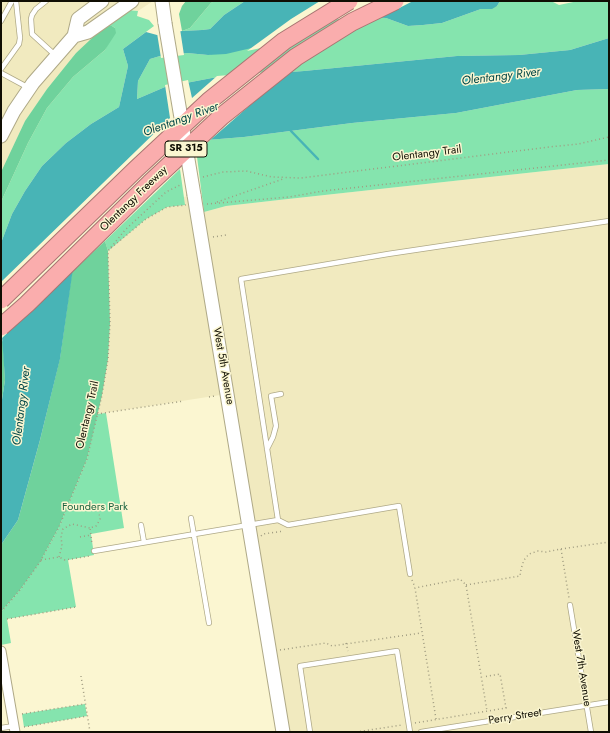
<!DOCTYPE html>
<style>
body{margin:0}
#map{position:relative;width:610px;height:733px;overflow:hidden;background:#fbf6d1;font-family:Jost,sans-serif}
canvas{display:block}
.frame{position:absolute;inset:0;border:2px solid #100e03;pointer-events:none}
</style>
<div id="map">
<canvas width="610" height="733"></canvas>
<div class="frame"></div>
</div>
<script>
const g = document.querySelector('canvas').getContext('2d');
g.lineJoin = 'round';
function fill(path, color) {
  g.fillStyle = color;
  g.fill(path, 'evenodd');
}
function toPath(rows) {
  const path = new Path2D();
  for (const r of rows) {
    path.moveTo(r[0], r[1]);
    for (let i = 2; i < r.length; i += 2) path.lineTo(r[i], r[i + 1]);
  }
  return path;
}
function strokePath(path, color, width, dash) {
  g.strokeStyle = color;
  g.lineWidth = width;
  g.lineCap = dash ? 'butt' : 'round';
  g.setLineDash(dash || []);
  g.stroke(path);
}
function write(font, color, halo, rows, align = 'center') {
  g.font = font + ' Jost,sans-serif';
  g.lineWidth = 3;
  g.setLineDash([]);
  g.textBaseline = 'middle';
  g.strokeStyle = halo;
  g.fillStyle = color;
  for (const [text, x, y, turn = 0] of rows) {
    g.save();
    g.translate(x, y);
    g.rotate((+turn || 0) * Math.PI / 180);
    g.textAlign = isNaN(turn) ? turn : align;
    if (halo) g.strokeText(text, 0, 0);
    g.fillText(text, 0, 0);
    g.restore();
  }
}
const built = toPath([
 [1,1,153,1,138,11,133,10,76,53,47,89,25,121,1,172],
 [609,164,609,732,283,732,227,394,97,414,108,359,110,323,108,251,105,241,183,197,202,194,204,212,226,206,279,200]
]);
const green = toPath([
 [214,1,245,1,224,15,210,29,202,30,182,31,190,28,211,3],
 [500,1,551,1,559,5,578,1,609,1,609,38,570,50,519,55,457,56,304,71,212,78,165,87,137,99,138,81,150,59,160,56,187,53,208,55,330,18,347,16,386,18,408,26,423,25,442,23,481,9,497,6],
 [127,10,138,11,137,16,149,20,154,26,123,49,128,66,119,107,91,124,66,143,42,166,25,191,12,214,1,243,1,202,28,143,47,108,73,77,105,50,115,28,112,26,105,26],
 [609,89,609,164,279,200,226,206,204,212,195,141,244,137,352,123,456,113,577,90],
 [180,169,185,205,167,207,146,219,108,251,105,241],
 [106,413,124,528,91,534,94,555,68,560,76,607,7,619,11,643,1,645,1,612,20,590,41,560,59,527,87,459,97,414],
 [85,704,87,716,24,727,22,714]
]);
const forest = toPath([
 [186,1,214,1,211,3,190,28,182,31,179,14,182,6],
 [105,26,112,26,115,28,116,33,105,50,73,77,47,108,28,143,1,202,1,172,25,121,47,89,76,53],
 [105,241,108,251,110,323,108,359,102,395,87,459,59,527,40,562,20,590,1,612,1,545,18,520,40,440,60,358,72,272],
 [3,341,5,380,1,406,1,342]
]);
const water = toPath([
 [245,1,500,1,497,6,492,9,481,9,442,23,423,25,408,26,386,18,347,16,330,18,260,46,226,54,208,55,187,53,160,56,150,59,138,81,137,99,165,87,212,78,304,71,457,56,519,55,570,50,609,38,609,89,577,90,456,113,352,123,244,137,195,141,171,147,79,227,60,359,40,440,18,520,1,545,1,406,5,380,1,322,1,243,12,214,25,191,42,166,66,143,91,124,119,107,128,66,123,49,146,32,157,35,182,31,202,30,210,29,224,15]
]);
const pier = toPath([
 [320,1,413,1,376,20,347,18,331,20,261,48,247,51,291,19],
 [180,29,184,55,161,58,157,33],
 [294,70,272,86,208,142,196,143,171,149,140,167,81,227,75,269,1,339,1,282,170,118,165,85,188,80,192,98,217,76]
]);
const stream = toPath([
 [291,131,318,159]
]);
const path = toPath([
 [203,177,223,172,246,171,272,177,301,178,549,147,578,144,609,137],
 [217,202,283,179],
 [207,204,289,197,323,191,609,160],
 [213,237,226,235],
 [111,248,146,219,167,207,186,205],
 [209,397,215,396],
 [97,414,184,401],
 [81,508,86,505,93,506,98,510,99,513,100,519,98,523,96,526,90,528,92,544],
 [261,536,263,534,284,531],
 [80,537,91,535],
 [561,549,609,542],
 [59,557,62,546,61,536,63,529,72,524,90,528],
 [41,560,59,557,65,560,90,556],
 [412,580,415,587],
 [466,585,520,576,521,569,524,560,529,554,538,551,546,552,561,549,569,598],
 [1,612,20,590,40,562,59,527,87,459,102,395,108,359,110,323,108,251,125,230,166,192,182,184],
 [7,619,76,607],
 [346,643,348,651],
 [280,650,326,643,332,646,421,633],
 [81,676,90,732],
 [22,714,85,704],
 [436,719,415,588,460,579,466,585,487,711],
 [415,723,506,708,500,674,483,677],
 [24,727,87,716],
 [356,732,402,725]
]);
const lane = toPath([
 [46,1,36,9,32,15,31,19,32,34,55,55],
 [1,21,12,1],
 [1,69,19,44,20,38,16,1],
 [1,73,29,88],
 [267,449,273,437,276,426,271,396,281,394],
 [191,518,209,623],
 [278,520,288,525,399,506,410,574],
 [141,525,144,542],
 [94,551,278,520,241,279,388,254,609,221],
 [570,605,591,732],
 [1,728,14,726],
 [310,732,300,666,397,651,410,732],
 [421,732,609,702]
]);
const street = toPath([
 [1,651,15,732]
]);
const secondary = toPath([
 [162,1,165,23],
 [74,36,88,32,132,1],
 [1,136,14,111,33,83,74,36,78,19,102,1],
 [194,195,283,732]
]);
const secondaryBridge = toPath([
 [165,23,194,195]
]);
const highwayBridge = toPath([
 [1,300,136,169,209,101,284,41,349,1],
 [1,327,27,304,150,183,222,116,296,57,352,22,395,1]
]);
const shields = [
 [186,149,42]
];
const shieldNames = [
 ["SR 315",186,149]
];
const streetNames = [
 ["Olentangy Trail",427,154,-7],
 ["Olentangy Freeway",134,199,-44],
 ["West 5th Avenue",223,366,80],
 ["Olentangy Trail",88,415,-77],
 ["West 7th Avenue",581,668,81],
 ["Perry Street",515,717,-9]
];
const parkNames = [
 ["Founders Park",95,507]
];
const waterNames = [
 ["Olentangy River",501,77,-7],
 ["Olentangy River",181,120,-20],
 ["Olentangy River",22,406,-83]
];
fill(built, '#f1eabf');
fill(green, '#85e4ae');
fill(forest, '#6fd29c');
fill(water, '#48b4b6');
fill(pier, '#fbf6d1');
strokePath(stream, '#48b4b6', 2.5);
strokePath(lane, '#afa987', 6);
strokePath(street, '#afa987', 11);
strokePath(secondary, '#afa987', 15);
strokePath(path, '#a09c81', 1.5, [1, 3]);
strokePath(lane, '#fff', 4.5);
strokePath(street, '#fff', 9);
strokePath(secondary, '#fff', 13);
strokePath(secondaryBridge, '#afa987', 15, []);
strokePath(highwayBridge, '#a87572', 19, []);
strokePath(secondaryBridge, '#fff', 13);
strokePath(highwayBridge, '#faadad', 17);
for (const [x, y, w] of shields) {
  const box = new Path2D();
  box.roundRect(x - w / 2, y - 8, w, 16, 3);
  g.fillStyle = '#fbf6d1';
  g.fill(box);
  strokePath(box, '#100e03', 1);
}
write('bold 10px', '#100e03', null, shieldNames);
write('11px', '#100e03', '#fbf6d1', streetNames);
write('11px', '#1d6542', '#fbf6d1', parkNames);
write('italic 12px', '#024748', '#fbf6d1', waterNames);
</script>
